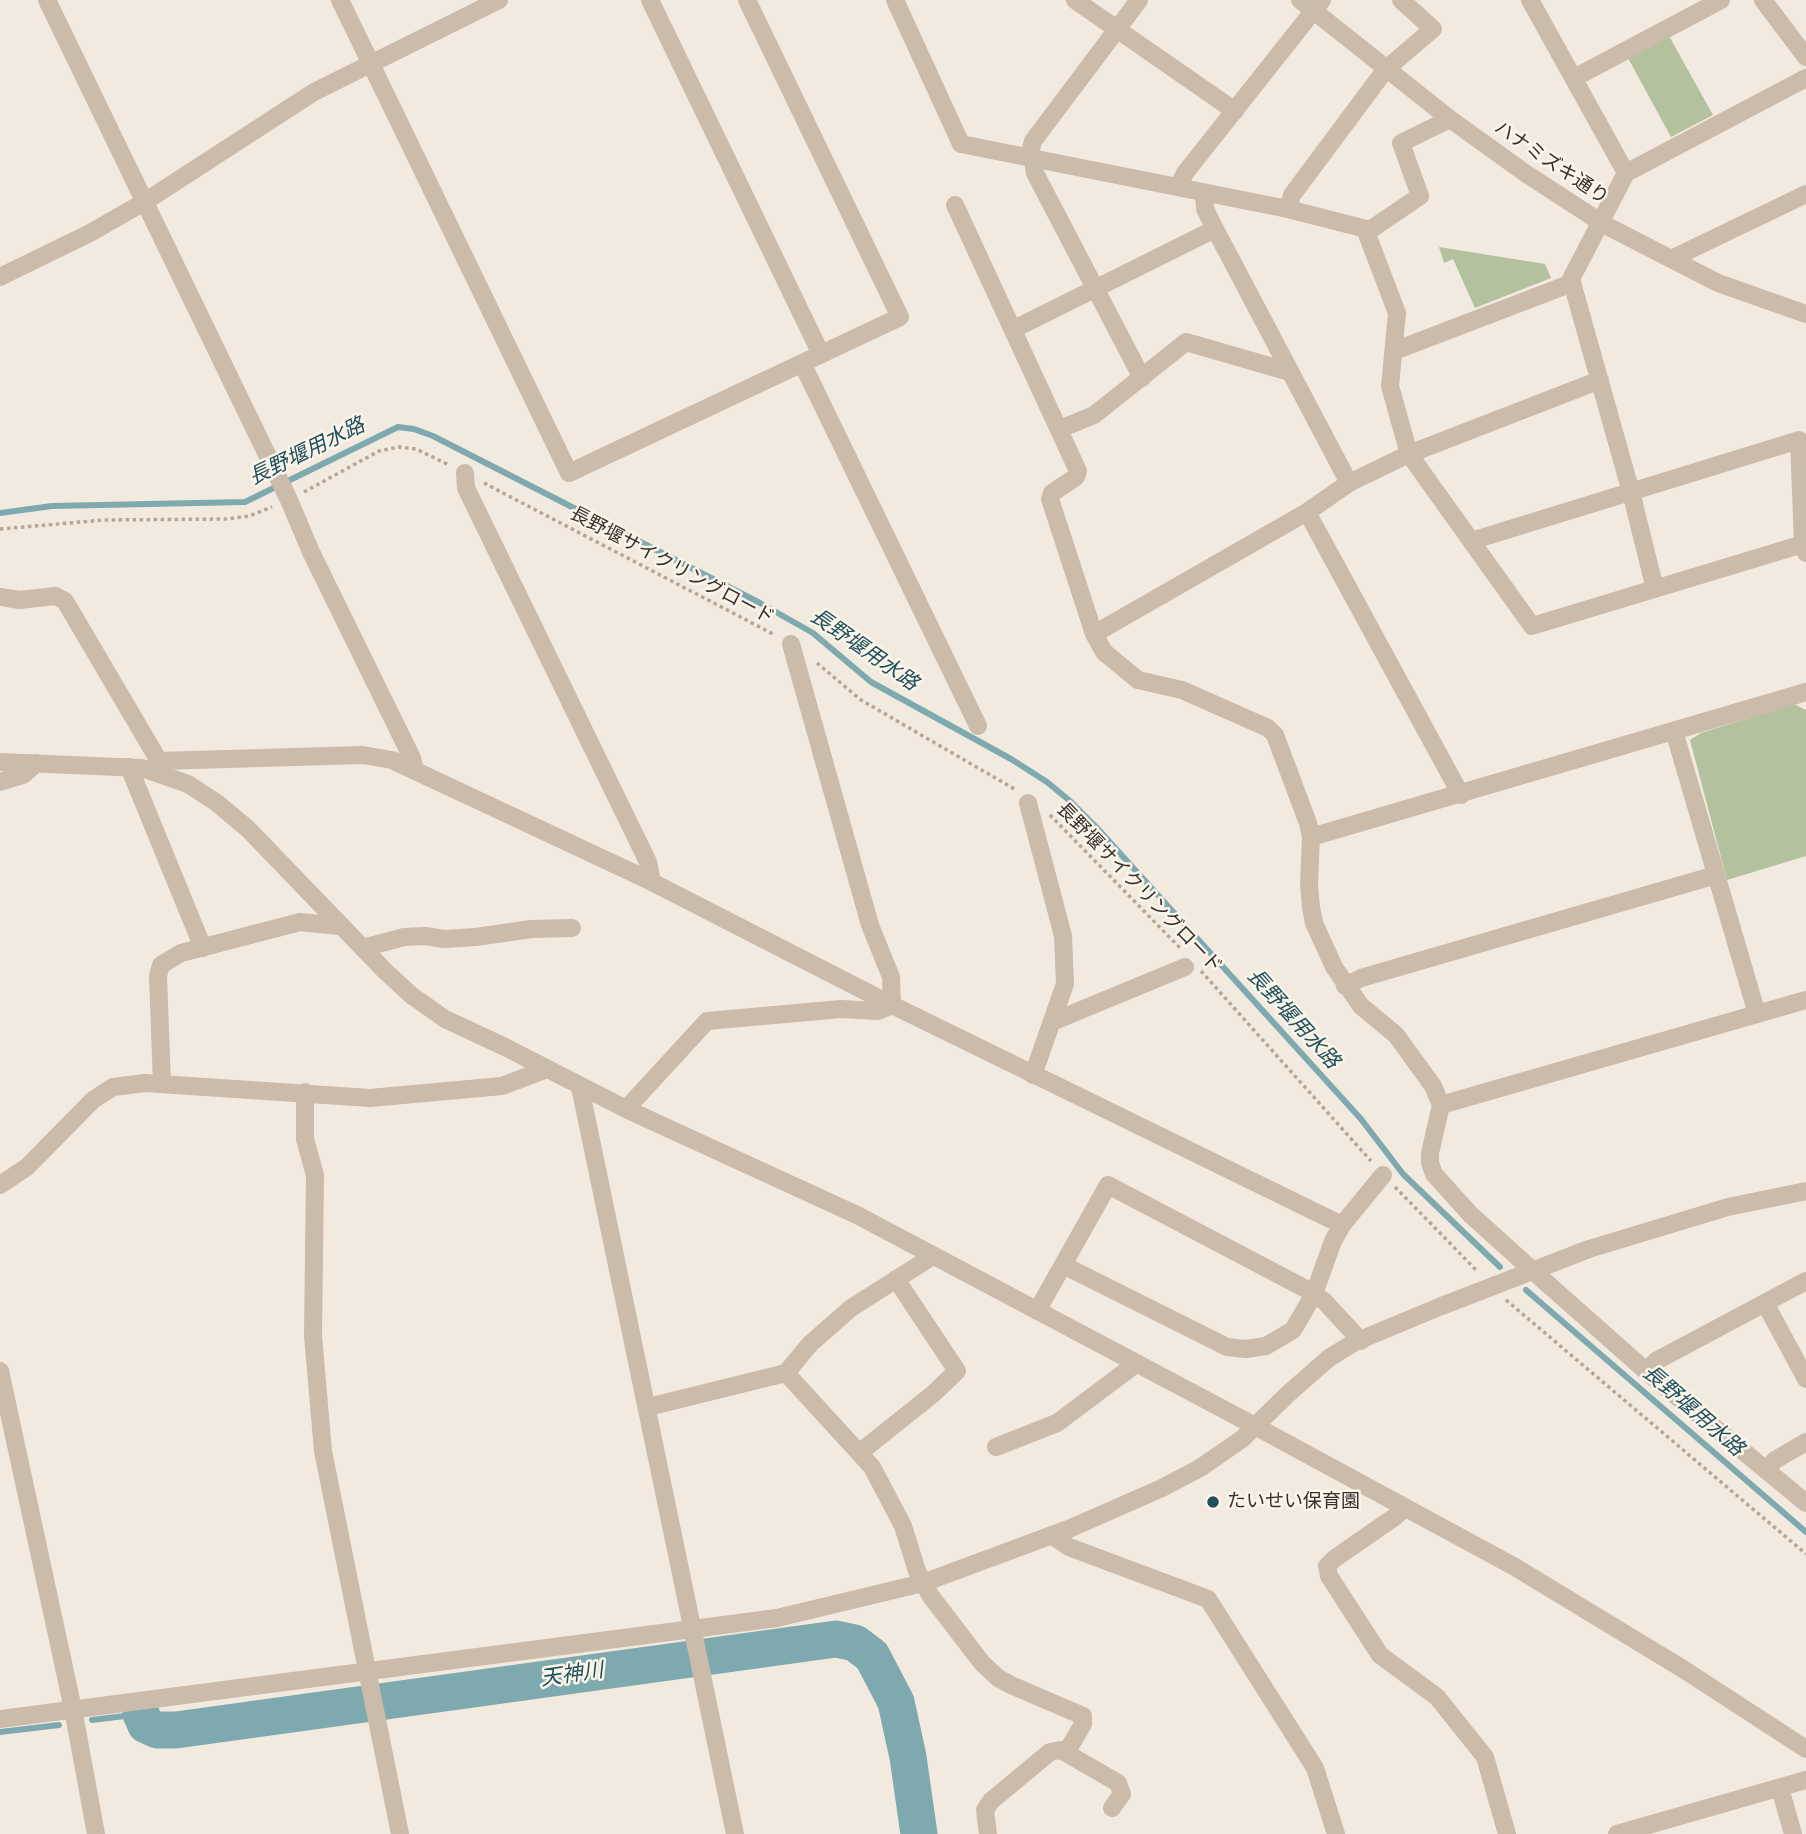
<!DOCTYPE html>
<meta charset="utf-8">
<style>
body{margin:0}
canvas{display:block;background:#f2eade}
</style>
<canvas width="1806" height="1834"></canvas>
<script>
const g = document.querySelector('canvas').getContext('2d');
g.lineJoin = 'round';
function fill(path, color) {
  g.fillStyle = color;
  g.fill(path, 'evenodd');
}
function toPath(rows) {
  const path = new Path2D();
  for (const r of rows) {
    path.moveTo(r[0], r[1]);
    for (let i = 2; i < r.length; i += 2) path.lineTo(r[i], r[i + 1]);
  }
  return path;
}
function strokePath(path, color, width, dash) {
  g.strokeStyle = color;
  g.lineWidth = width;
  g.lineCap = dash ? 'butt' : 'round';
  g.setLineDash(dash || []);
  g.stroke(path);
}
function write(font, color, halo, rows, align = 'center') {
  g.font = font + ' Helvetica,"Noto Sans JP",sans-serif';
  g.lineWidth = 5;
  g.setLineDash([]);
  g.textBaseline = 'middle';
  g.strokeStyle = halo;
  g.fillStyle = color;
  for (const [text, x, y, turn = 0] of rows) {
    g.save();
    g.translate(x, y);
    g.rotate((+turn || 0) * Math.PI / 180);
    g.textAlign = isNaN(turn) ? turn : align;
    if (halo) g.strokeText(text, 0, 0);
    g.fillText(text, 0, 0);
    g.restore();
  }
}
const green = toPath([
 [1669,36,1713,115,1671,137,1628,58],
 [1439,247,1545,264,1551,278,1475,308,1453,259,1444,263],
 [1794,704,1806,710,1806,856,1727,880,1690,740,1701,733]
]);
const stream = toPath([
 [0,513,52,506,245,502,398,427,414,429,433,436,760,603,813,633,871,682,1011,759,1047,782,1070,801,1097,828,1361,1119,1403,1174,1500,1267],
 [1526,1290,1806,1532],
 [92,1720,141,1714],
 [0,1732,59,1725]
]);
const river = toPath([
 [141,1714,146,1725,157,1730,176,1730,836,1639,855,1643,872,1656,896,1702,908,1757,919,1834]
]);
const path = toPath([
 [484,483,775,635],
 [304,492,379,451,399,447,416,449,449,465],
 [0,529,104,520,226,519,249,516,272,507],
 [817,663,861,700,1016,790],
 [1050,815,1182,950],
 [1201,971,1371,1161],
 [1395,1187,1478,1272],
 [1506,1300,1806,1554]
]);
const minor = toPath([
 [47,0,289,500,311,552,412,758,415,771],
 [340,0,569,473,900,317,747,0],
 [650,0,821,354],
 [895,0,961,144,1288,209,1370,230,1420,196,1401,143,1450,119],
 [1075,0,1235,111],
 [1139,0,1033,141,1031,149,1035,173,1142,378],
 [1300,0,1450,119,1525,173,1605,225,1718,283,1806,314],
 [1530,0,1626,173],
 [1763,0,1806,57],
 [1574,78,1721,0],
 [1178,187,1185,173,1322,0],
 [1204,193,1205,209,1215,229,1349,483],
 [955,205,1078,471,1076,477,1052,493,1050,499,1094,634,1104,652,1138,680,1182,690,1268,728,1275,735,1308,823,1311,837,1309,885,1311,907,1314,923,1334,967,1361,1006,1396,1035,1433,1086,1441,1105,1430,1153,1430,1163,1434,1174,1470,1214,1532,1270,1646,1371,1806,1503],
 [1288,209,1292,195,1386,69,1433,29,1401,0],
 [1365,229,1397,313,1390,386,1409,454,1532,626,1806,543],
 [1671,259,1806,194],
 [0,277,90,233,146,201,314,92,499,0],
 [1014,329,1215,229],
 [1394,351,1572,283],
 [802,363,978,726],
 [1060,429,1094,415,1186,342,1290,372],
 [465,473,466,488,648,862,652,882],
 [1307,512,1461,795],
 [1471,541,1799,440,1803,544,1806,553],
 [1655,589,1631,492,1571,279,1626,173,1806,78],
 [0,597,19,600,56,596,65,601,159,761],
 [1094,634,1307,512,1349,483,1409,454,1600,380],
 [1674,731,1757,1014],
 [0,762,142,768,188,784,217,803,248,829,385,971,411,995,445,1019,505,1047,626,1109,857,1215,1255,1426,1515,1567,1683,1669,1806,1749],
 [129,767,203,948],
 [155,771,159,761,363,755,392,760,644,878,892,1005,1342,1225],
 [0,782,23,775,37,763],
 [1028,803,1063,936,1065,984,1033,1075],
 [1311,837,1806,692],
 [363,948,404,937,425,936,444,939,476,937,531,929,572,928],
 [1345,986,1361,978,1716,875],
 [1052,1022,1185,967],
 [162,1084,158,976,161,965,181,953,300,922,339,926],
 [580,1087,735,1834],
 [305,1092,305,1139,315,1175,313,1336,323,1451,400,1834],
 [1441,1105,1806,1000],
 [626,1109,707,1021,841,1009,878,1011,892,1005,891,977,870,925,791,644],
 [0,1185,27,1167,93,1100,113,1087,145,1083,370,1098,502,1086,547,1069],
 [1063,1265,1227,1347,1246,1349,1266,1346,1293,1330,1314,1294,1333,1241,1342,1225,1383,1175],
 [1765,1303,1806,1379],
 [1037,1311,1108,1185,1306,1289,1324,1301,1361,1341],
 [0,1371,73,1709,96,1834],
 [1646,1371,1656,1361,1806,1281],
 [786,1373,872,1467,903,1526,917,1571,930,1595,982,1663,998,1678,1011,1685,1083,1716,1083,1724,1066,1753],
 [648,1407,786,1373,810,1344,851,1308,933,1256],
 [996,1447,1057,1423,1137,1363],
 [859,1453,933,1394,957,1371,896,1279],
 [1766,1470,1775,1460,1806,1442],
 [1405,1507,1396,1516,1334,1559,1327,1566,1329,1576,1380,1655,1437,1697,1485,1757,1507,1834],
 [1053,1536,1069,1547,1208,1599,1315,1768,1336,1834],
 [0,1719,777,1618,923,1583,1071,1528,1162,1488,1200,1468,1242,1439,1289,1393,1329,1358,1355,1342,1439,1307,1589,1249,1728,1207,1806,1191],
 [1780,1788,1793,1834],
 [988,1834,985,1810,991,1801,1050,1752,1061,1750,1118,1783,1122,1794,1112,1808],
 [1617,1834,1806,1780]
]);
const markers = [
 [1213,1502,7,"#205059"]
];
const streetNames = [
 ["ハナミズキ通り",1551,163,34],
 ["長野堰サイクリングロード",672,566,28],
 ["長野堰サイクリングロード",1139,888,46]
];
const poiNames = [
 ["たいせい保育園",1227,1502]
];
const waterNames = [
 ["長野堰用水路",307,452,-26],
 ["長野堰用水路",864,650,35],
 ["長野堰用水路",1293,1019,48],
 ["長野堰用水路",1693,1411,41],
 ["天神川",572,1675,-8]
];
fill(green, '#b3c19e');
strokePath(stream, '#7ea9af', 6);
strokePath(river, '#7ea9af', 37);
strokePath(path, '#b6a694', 3.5, [3.5, 3.5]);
strokePath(minor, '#cabbaa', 18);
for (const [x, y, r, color] of markers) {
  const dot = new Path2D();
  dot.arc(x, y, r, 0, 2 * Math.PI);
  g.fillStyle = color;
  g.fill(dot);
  strokePath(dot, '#faf4eb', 2.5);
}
write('19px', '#382f2a', '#faf4eb', streetNames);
write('19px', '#382f2a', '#faf4eb', poiNames, 'left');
write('italic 21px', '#205059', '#faf4eb', waterNames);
</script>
